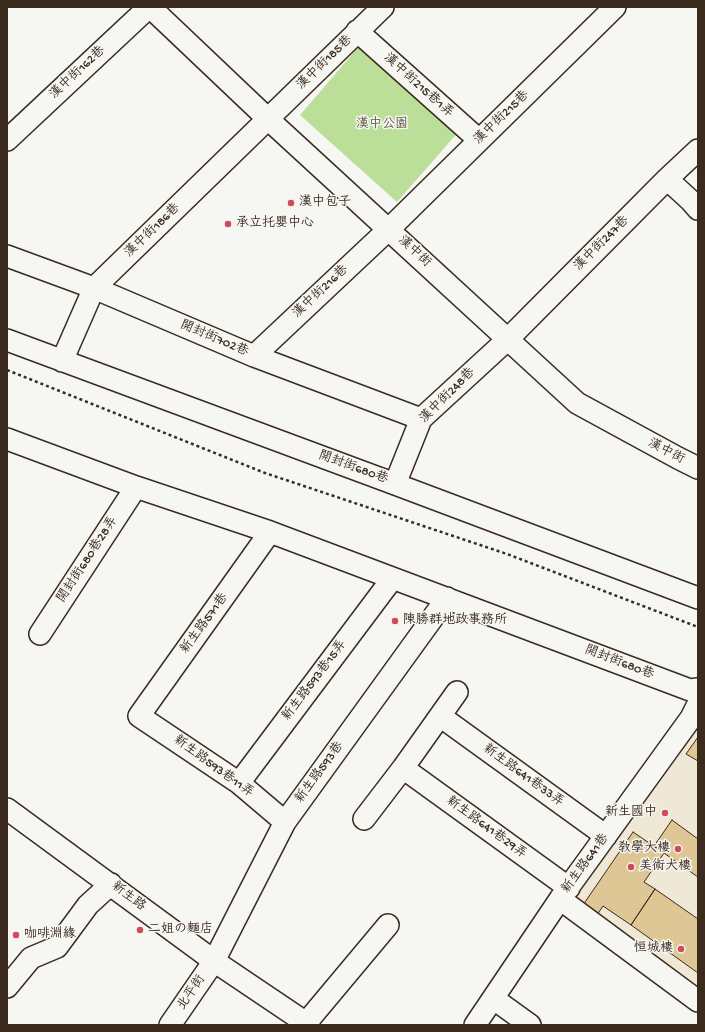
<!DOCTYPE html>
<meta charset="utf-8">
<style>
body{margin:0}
#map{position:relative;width:705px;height:1032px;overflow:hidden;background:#f6f6f2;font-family:"Gochi Hand",sans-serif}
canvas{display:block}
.frame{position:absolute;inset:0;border:8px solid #3b2a1e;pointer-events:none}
</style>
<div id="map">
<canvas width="705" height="1032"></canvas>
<div class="frame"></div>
</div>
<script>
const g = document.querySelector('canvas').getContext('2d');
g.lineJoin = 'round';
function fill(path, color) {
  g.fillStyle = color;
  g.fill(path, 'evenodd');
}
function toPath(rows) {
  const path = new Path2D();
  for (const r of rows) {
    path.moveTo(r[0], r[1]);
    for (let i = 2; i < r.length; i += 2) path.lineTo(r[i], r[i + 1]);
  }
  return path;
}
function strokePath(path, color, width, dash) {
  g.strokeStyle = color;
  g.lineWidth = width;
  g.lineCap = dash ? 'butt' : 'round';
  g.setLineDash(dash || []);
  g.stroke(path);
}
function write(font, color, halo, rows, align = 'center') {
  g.font = font + ' "Gochi Hand","LXGW WenKai TC","Klee One",sans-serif';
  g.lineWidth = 3;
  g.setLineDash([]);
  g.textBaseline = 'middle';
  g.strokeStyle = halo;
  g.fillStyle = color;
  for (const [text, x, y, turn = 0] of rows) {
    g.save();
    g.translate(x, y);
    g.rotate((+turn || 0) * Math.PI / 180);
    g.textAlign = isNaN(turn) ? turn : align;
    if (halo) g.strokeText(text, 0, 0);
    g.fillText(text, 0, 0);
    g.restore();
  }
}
const built = toPath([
 [698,728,698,990,566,899]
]);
const green = toPath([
 [362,43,460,130,397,202,300,115]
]);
const building = toPath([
 [698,737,698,761,686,754,698,737],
 [672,820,698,839,698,877,654,846,672,820],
 [633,832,664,853,644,882,655,889,631,925,603,906,597,915,583,905,633,832],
 [655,889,698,919,698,973,631,925,655,889]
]);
const path = toPath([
 [7,370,265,473,507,554,698,627]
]);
const minor = toPath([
 [150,7,268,119,577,403,678,458,698,468],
 [357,31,479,140],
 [7,140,149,7],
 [667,179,691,201,698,209],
 [7,256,94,288,254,356,421,419],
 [7,340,395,484,698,598],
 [254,356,389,229,615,7],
 [62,361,94,288,383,7],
 [7,439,136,487,270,532,690,690,698,689],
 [395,484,421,419,507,340,667,179,698,150],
 [270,532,139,716,239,783,285,822],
 [40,634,136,487],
 [440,716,606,836],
 [403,768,569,888],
 [239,783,392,579],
 [7,809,214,961,309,1025],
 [364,819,403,768,457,692],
 [560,899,698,1001],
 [7,987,31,958,57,947,88,905,111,884],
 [494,999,530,1025],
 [306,1023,388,925],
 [170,1025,214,961,285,822,447,598],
 [475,1025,560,899,691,718,698,704]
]);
const markers = [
 [291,203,4,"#d1495b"],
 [228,224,4,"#d1495b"],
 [395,621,4,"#d1495b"],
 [665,813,4,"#d1495b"],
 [678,849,4,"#d1495b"],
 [631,867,4,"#d1495b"],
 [140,930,4,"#d1495b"],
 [16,935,4,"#d1495b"],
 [681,949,4,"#d1495b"]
];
const streetNames = [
 ["漢中街185巷",325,63,-44],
 ["漢中街162巷",78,73,-43],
 ["漢中街215巷1弄",418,86,42],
 ["漢中街215巷",502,118,-44],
 ["漢中街186巷",153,231,-44],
 ["漢中街247巷",602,244,-45],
 ["漢中街",414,252,43],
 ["漢中街216巷",321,292,-43],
 ["開封街702巷",214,339,23],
 ["漢中街248巷",448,396,-45],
 ["漢中街",666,452,28],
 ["開封街680巷",353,468,20],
 ["開封街680巷28弄",88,560,-57],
 ["新生路571巷",205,624,-54],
 ["開封街680巷",619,663,21],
 ["新生路593巷15弄",315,681,-53],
 ["新生路593巷11弄",213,767,36],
 ["新生路593巷",320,773,-54],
 ["新生路641巷33弄",523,776,36],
 ["新生路641巷29弄",486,828,36],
 ["新生路641巷",586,864,-54],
 ["新生路",128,897,37],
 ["北平街",192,993,-56]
];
const parkNames = [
 ["漢中公園",382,125]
];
const poiNames = [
 ["漢中包子",299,203],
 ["承立托嬰中心",236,224],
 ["陳勝群地政事務所",403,621],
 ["新生國中",657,813,"right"],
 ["教學大樓",670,849,"right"],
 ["美術大樓",639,867],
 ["二姐の麵店",148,930],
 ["咖啡淵緣",24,935],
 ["恒城樓",673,949,"right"]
];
fill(built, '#efe8d6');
fill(green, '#bbde99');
fill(building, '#dfc695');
strokePath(building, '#3b2a1e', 1);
strokePath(minor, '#3b2a1e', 24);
strokePath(path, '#3b2a1e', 2.5, [3, 3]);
strokePath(minor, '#f6f6f2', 21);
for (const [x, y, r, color] of markers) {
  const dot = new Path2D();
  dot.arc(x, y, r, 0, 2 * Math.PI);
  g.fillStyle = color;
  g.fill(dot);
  strokePath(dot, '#f6f6f2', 1.5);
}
write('13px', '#3b2a1e', '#f6f6f2', streetNames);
write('13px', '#5b573d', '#f6f6f2', parkNames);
write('13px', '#3b2a1e', '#f6f6f2', poiNames, 'left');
</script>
